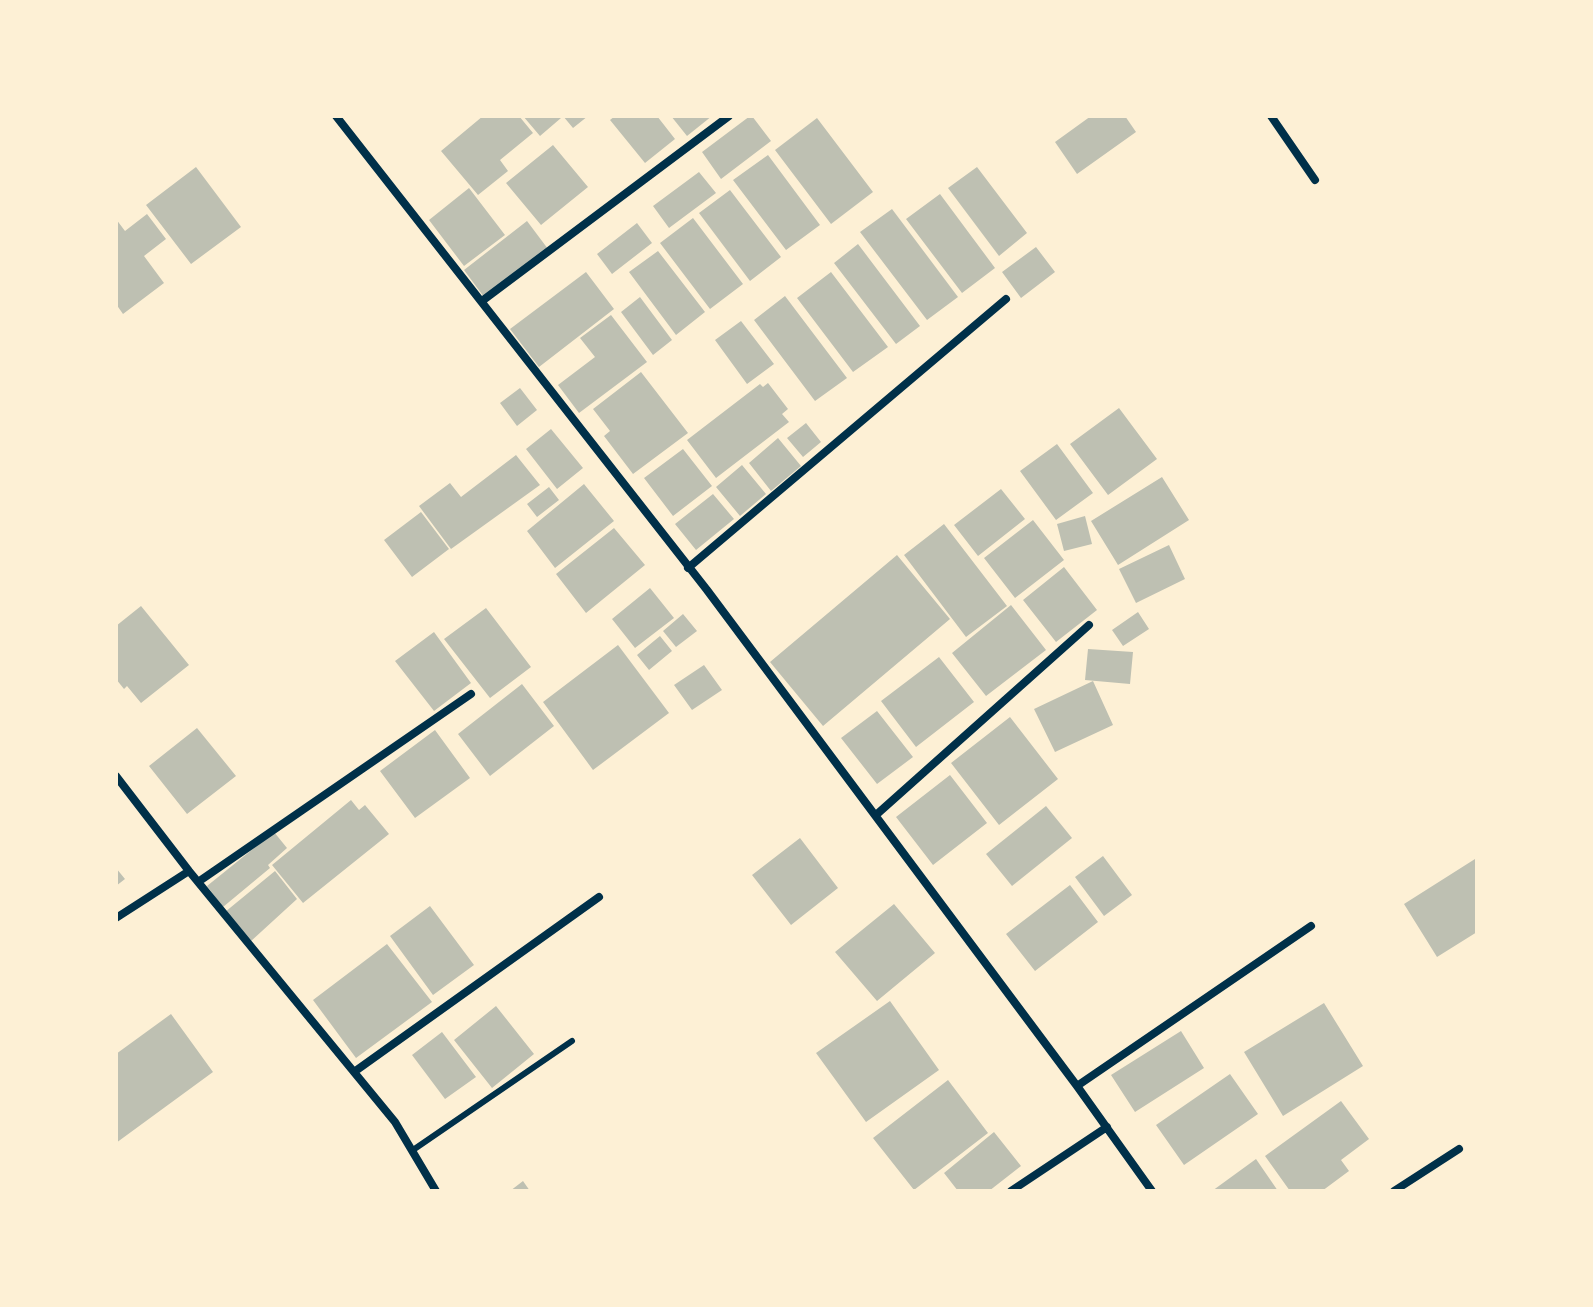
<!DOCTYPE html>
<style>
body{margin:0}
#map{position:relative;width:1593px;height:1307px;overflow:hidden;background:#fdf0d5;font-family:Figtree,sans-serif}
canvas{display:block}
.frame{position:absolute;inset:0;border:118px solid #fdf0d5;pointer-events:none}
</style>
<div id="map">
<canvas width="1593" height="1307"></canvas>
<div class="frame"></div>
</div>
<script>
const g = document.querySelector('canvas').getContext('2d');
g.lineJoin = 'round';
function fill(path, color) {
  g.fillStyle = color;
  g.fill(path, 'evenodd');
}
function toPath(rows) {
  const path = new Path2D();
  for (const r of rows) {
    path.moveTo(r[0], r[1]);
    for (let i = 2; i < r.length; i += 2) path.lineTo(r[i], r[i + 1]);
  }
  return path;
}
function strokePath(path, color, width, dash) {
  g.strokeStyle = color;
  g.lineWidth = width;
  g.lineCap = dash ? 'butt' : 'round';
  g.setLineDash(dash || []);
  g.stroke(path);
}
const building = toPath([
 [483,116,519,116,533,133,500,160,508,171,478,195,441,151],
 [523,116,559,116,561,118,540,136],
 [563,116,588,116,573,128],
 [615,116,657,116,675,139,645,163,610,120],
 [671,116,712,116,687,136],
 [750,116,752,116,771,141,721,179,702,152],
 [1091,116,1125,116,1136,132,1077,174,1055,142],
 [817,118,873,192,831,224,775,150],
 [553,145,588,187,541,225,506,183],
 [768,155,820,225,786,250,733,180],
 [196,167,241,227,191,264,146,205],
 [977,167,1027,233,999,256,948,188],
 [699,172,716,193,669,228,653,206],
 [469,188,505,235,464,266,429,220],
 [730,190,781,257,750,281,699,213],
 [940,194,995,268,962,293,906,219],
 [892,209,958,297,927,320,860,232],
 [147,214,166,239,144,256,164,283,123,314,116,304,116,219,125,231],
 [693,218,743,284,710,309,660,243],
 [527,221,548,249,484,297,464,270],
 [637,223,652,243,612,274,597,254],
 [858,244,920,326,896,344,834,263],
 [1036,247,1055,272,1021,298,1002,272],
 [658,251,705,312,676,335,629,272],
 [586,272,614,309,539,367,510,329],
 [831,272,888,347,853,372,797,298],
 [785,296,847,378,815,401,754,320],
 [640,297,672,340,653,355,621,312],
 [611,315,647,362,579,413,558,385,595,357,580,338],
 [741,321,774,364,747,384,715,340],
 [641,372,688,433,633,474,604,436,610,431,593,409],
 [768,383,788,409,782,414,789,422,716,478,687,440,760,384,763,387],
 [520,388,537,410,517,426,500,403],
 [1119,408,1157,459,1108,495,1070,444],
 [806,423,821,442,803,457,787,438],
 [551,429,583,468,557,489,526,449],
 [778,438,801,466,771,491,749,463],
 [1057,444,1093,493,1056,520,1020,471],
 [683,449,712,486,673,516,644,478],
 [516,455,540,485,451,549,419,506,450,483,461,497],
 [742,465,766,494,740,516,716,487],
 [1162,477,1189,520,1118,565,1091,521],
 [584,484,614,521,555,568,527,531],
 [549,487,559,500,537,517,527,504],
 [1001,489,1025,519,978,556,954,525],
 [713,494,734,519,696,550,675,524],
 [421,512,449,549,412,577,384,540],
 [1085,516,1092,544,1064,551,1057,524],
 [1033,520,1064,560,1015,598,984,558],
 [944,524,1007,606,966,637,904,555],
 [614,528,645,565,586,613,556,574],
 [1169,545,1185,579,1136,603,1119,569],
 [897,555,950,619,823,726,770,662],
 [1064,567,1097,610,1056,642,1023,600],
 [650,588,674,618,635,648,612,619],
 [1011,605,1046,650,986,696,952,653],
 [141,606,189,665,141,703,127,686,124,689,116,679,116,626],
 [486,608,531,667,490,698,444,639],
 [1138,612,1149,629,1123,646,1112,630],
 [683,614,697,631,676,647,663,631],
 [434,632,471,683,434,711,395,661],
 [660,636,672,651,649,670,637,655],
 [618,645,669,713,593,770,543,702],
 [1088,649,1133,652,1130,684,1085,680],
 [939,657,974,702,916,747,881,701],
 [704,665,722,690,692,710,674,685],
 [1093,681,1113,725,1055,752,1034,709],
 [522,684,554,726,490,776,458,734],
 [877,711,913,757,877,784,841,738],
 [1010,717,1058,779,999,825,951,763],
 [197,728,236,776,187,814,149,766],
 [435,730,470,778,415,818,380,771],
 [950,775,987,823,933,865,896,817],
 [351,800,359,810,365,805,389,834,303,903,272,865],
 [1046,806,1072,838,1012,886,986,854],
 [274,832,287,848,268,865,270,868,223,907,207,886],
 [800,838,838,888,791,925,752,875],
 [1103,856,1132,895,1104,916,1075,877],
 [1475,859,1477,863,1477,932,1437,957,1404,904],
 [116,868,125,879,116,886],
 [275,871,297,899,250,942,225,912],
 [1070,885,1098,922,1035,971,1006,934],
 [894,904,935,953,877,1001,835,952],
 [430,906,474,965,433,995,390,936],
 [387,944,432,1002,356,1058,313,1000],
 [890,1001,939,1070,866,1122,816,1053],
 [1324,1003,1363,1066,1283,1116,1244,1052],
 [496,1006,534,1054,492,1088,454,1040],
 [171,1014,213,1072,116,1143,116,1054],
 [1181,1031,1204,1068,1135,1112,1111,1075],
 [442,1032,476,1077,445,1099,412,1055],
 [1230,1074,1258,1114,1184,1165,1156,1125],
 [948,1080,988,1133,914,1190,873,1138],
 [1341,1101,1369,1139,1341,1160,1349,1171,1322,1191,1290,1191,1265,1156],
 [994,1132,1021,1166,989,1191,958,1191,944,1173],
 [1256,1159,1278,1191,1212,1191],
 [523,1181,530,1191,510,1191]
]);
const service = toPath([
 [413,1150,572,1041]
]);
const minor = toPath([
 [336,116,707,590,1077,1086,1152,1191],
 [1271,116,1315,180],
 [482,301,729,116],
 [688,568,1006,299],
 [116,776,189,871,395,1122,436,1191],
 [876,815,1089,625],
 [198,882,471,694],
 [116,918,189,871],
 [354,1072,599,897],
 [1077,1086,1311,926],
 [1011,1191,1107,1127],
 [1394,1191,1459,1149]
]);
fill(building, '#bec0b2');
strokePath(service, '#003049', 6);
strokePath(minor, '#003049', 8);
</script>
